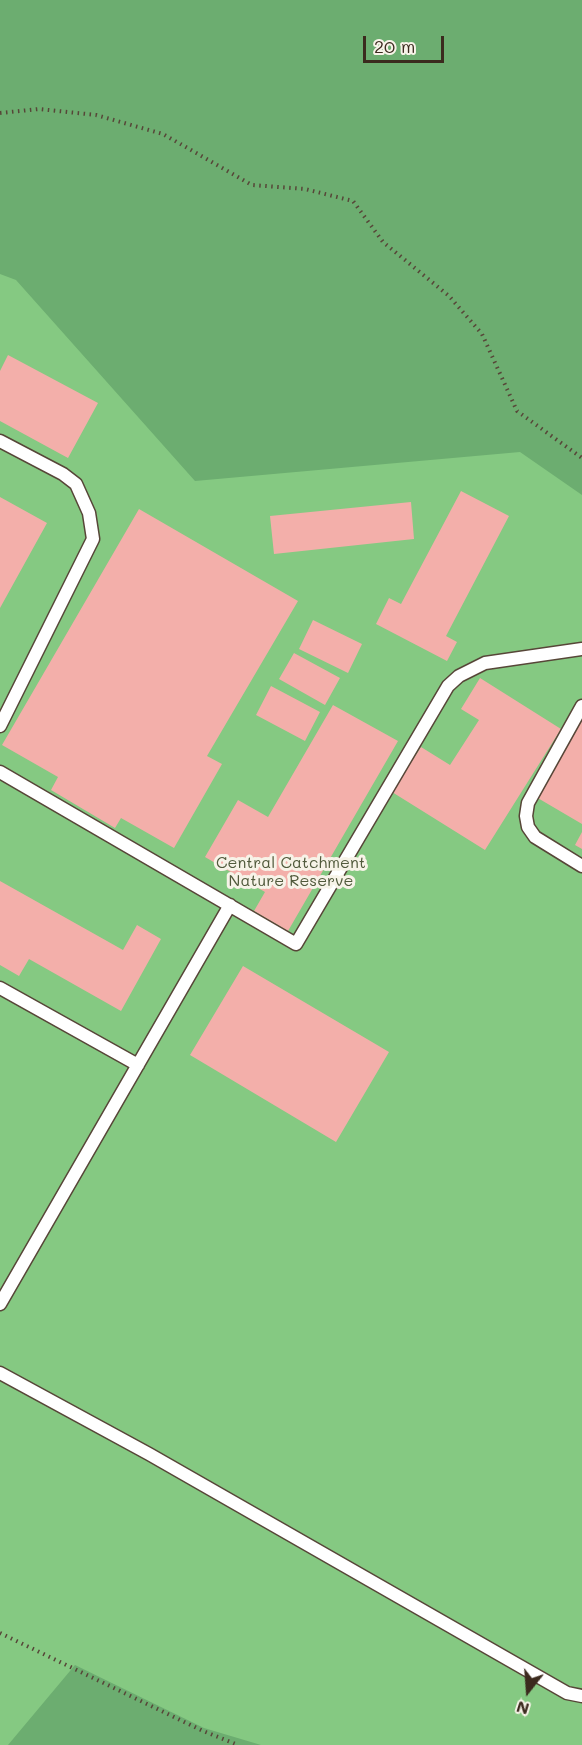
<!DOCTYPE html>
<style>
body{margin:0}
#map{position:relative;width:582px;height:1745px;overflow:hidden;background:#f4e4cd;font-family:Mali,sans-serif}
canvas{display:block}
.north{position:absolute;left:498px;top:1661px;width:60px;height:60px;-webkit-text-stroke:4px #f7f3e8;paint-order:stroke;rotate:197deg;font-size:16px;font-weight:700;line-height:24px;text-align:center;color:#3b2a1e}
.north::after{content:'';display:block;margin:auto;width:21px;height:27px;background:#3b2a1e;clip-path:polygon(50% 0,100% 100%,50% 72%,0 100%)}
.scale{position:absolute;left:363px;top:36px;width:81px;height:27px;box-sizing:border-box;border:3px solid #3b2a1e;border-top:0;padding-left:8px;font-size:18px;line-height:21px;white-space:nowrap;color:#3b2a1e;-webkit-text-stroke:4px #f7f3e8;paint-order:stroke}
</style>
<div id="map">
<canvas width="582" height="1745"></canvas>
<div class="north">N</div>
<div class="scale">20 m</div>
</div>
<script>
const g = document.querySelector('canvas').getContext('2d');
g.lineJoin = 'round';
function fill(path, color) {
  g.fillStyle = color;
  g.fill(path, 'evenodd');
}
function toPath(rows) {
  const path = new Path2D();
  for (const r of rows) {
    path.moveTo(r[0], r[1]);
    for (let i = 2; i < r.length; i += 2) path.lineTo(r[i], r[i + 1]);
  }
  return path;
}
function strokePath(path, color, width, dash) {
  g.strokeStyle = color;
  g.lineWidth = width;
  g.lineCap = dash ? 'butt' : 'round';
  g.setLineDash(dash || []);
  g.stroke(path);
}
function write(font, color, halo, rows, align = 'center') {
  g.font = font + ' Mali,sans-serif';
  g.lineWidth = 6;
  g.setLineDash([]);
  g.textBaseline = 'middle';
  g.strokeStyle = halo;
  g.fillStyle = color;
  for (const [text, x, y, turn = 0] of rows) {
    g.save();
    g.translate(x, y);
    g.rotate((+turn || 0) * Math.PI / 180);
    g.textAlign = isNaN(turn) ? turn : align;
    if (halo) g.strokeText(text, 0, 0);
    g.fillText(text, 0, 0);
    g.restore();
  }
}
const green = toPath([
 [0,0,582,0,582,1745,0,1745]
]);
const forest = toPath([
 [0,0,582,0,582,495,520,452,195,481,16,280,0,274],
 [75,1665,204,1728,261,1745,8,1745]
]);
const building = toPath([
 [8,355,98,403,68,458,0,421,0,371],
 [461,491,509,516,446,636,457,642,447,661,376,624,389,598,401,604],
 [0,497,47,523,0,608],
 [411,502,414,539,274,554,270,516],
 [139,509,298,601,207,756,222,764,174,848,121,818,115,828,51,790,58,777,2,745],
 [313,620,362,644,348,673,299,649],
 [294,653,340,678,325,705,279,679],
 [480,678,561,729,485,850,392,792,421,747,450,765,479,720,461,709],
 [271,686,320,712,305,741,256,715],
 [333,705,398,741,288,931,254,911,265,892,205,857,238,800,268,817],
 [582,718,582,824,536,797],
 [582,832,582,849,575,845],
 [0,881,123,950,137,925,161,939,121,1011,29,959,19,976,0,965],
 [243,966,389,1052,336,1142,190,1055]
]);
const path = toPath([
 [0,113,39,109,96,115,163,134,252,185,305,189,353,201,383,242,449,296,482,334,517,411,582,458],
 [0,1633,203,1731,238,1745]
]);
const lane = toPath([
 [0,441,63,474,76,484,89,513,93,539,0,726],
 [582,706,528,803,526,816,528,827,535,837,582,866],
 [0,772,296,944,448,686,459,676,485,663,582,649],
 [0,988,138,1065],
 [0,1304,230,905],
 [0,1373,149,1454,567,1693,582,1696]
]);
const parkNames = [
 ["Central Catchment",291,863],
 ["Nature Reserve",291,881]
];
fill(green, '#85c982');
fill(forest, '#6cad70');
fill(building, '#f3afaa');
strokePath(lane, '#574638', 15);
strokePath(path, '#574638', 4, [1.5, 4.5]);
strokePath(lane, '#fff', 12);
write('16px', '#515a3c', '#f7f3e8', parkNames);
</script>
